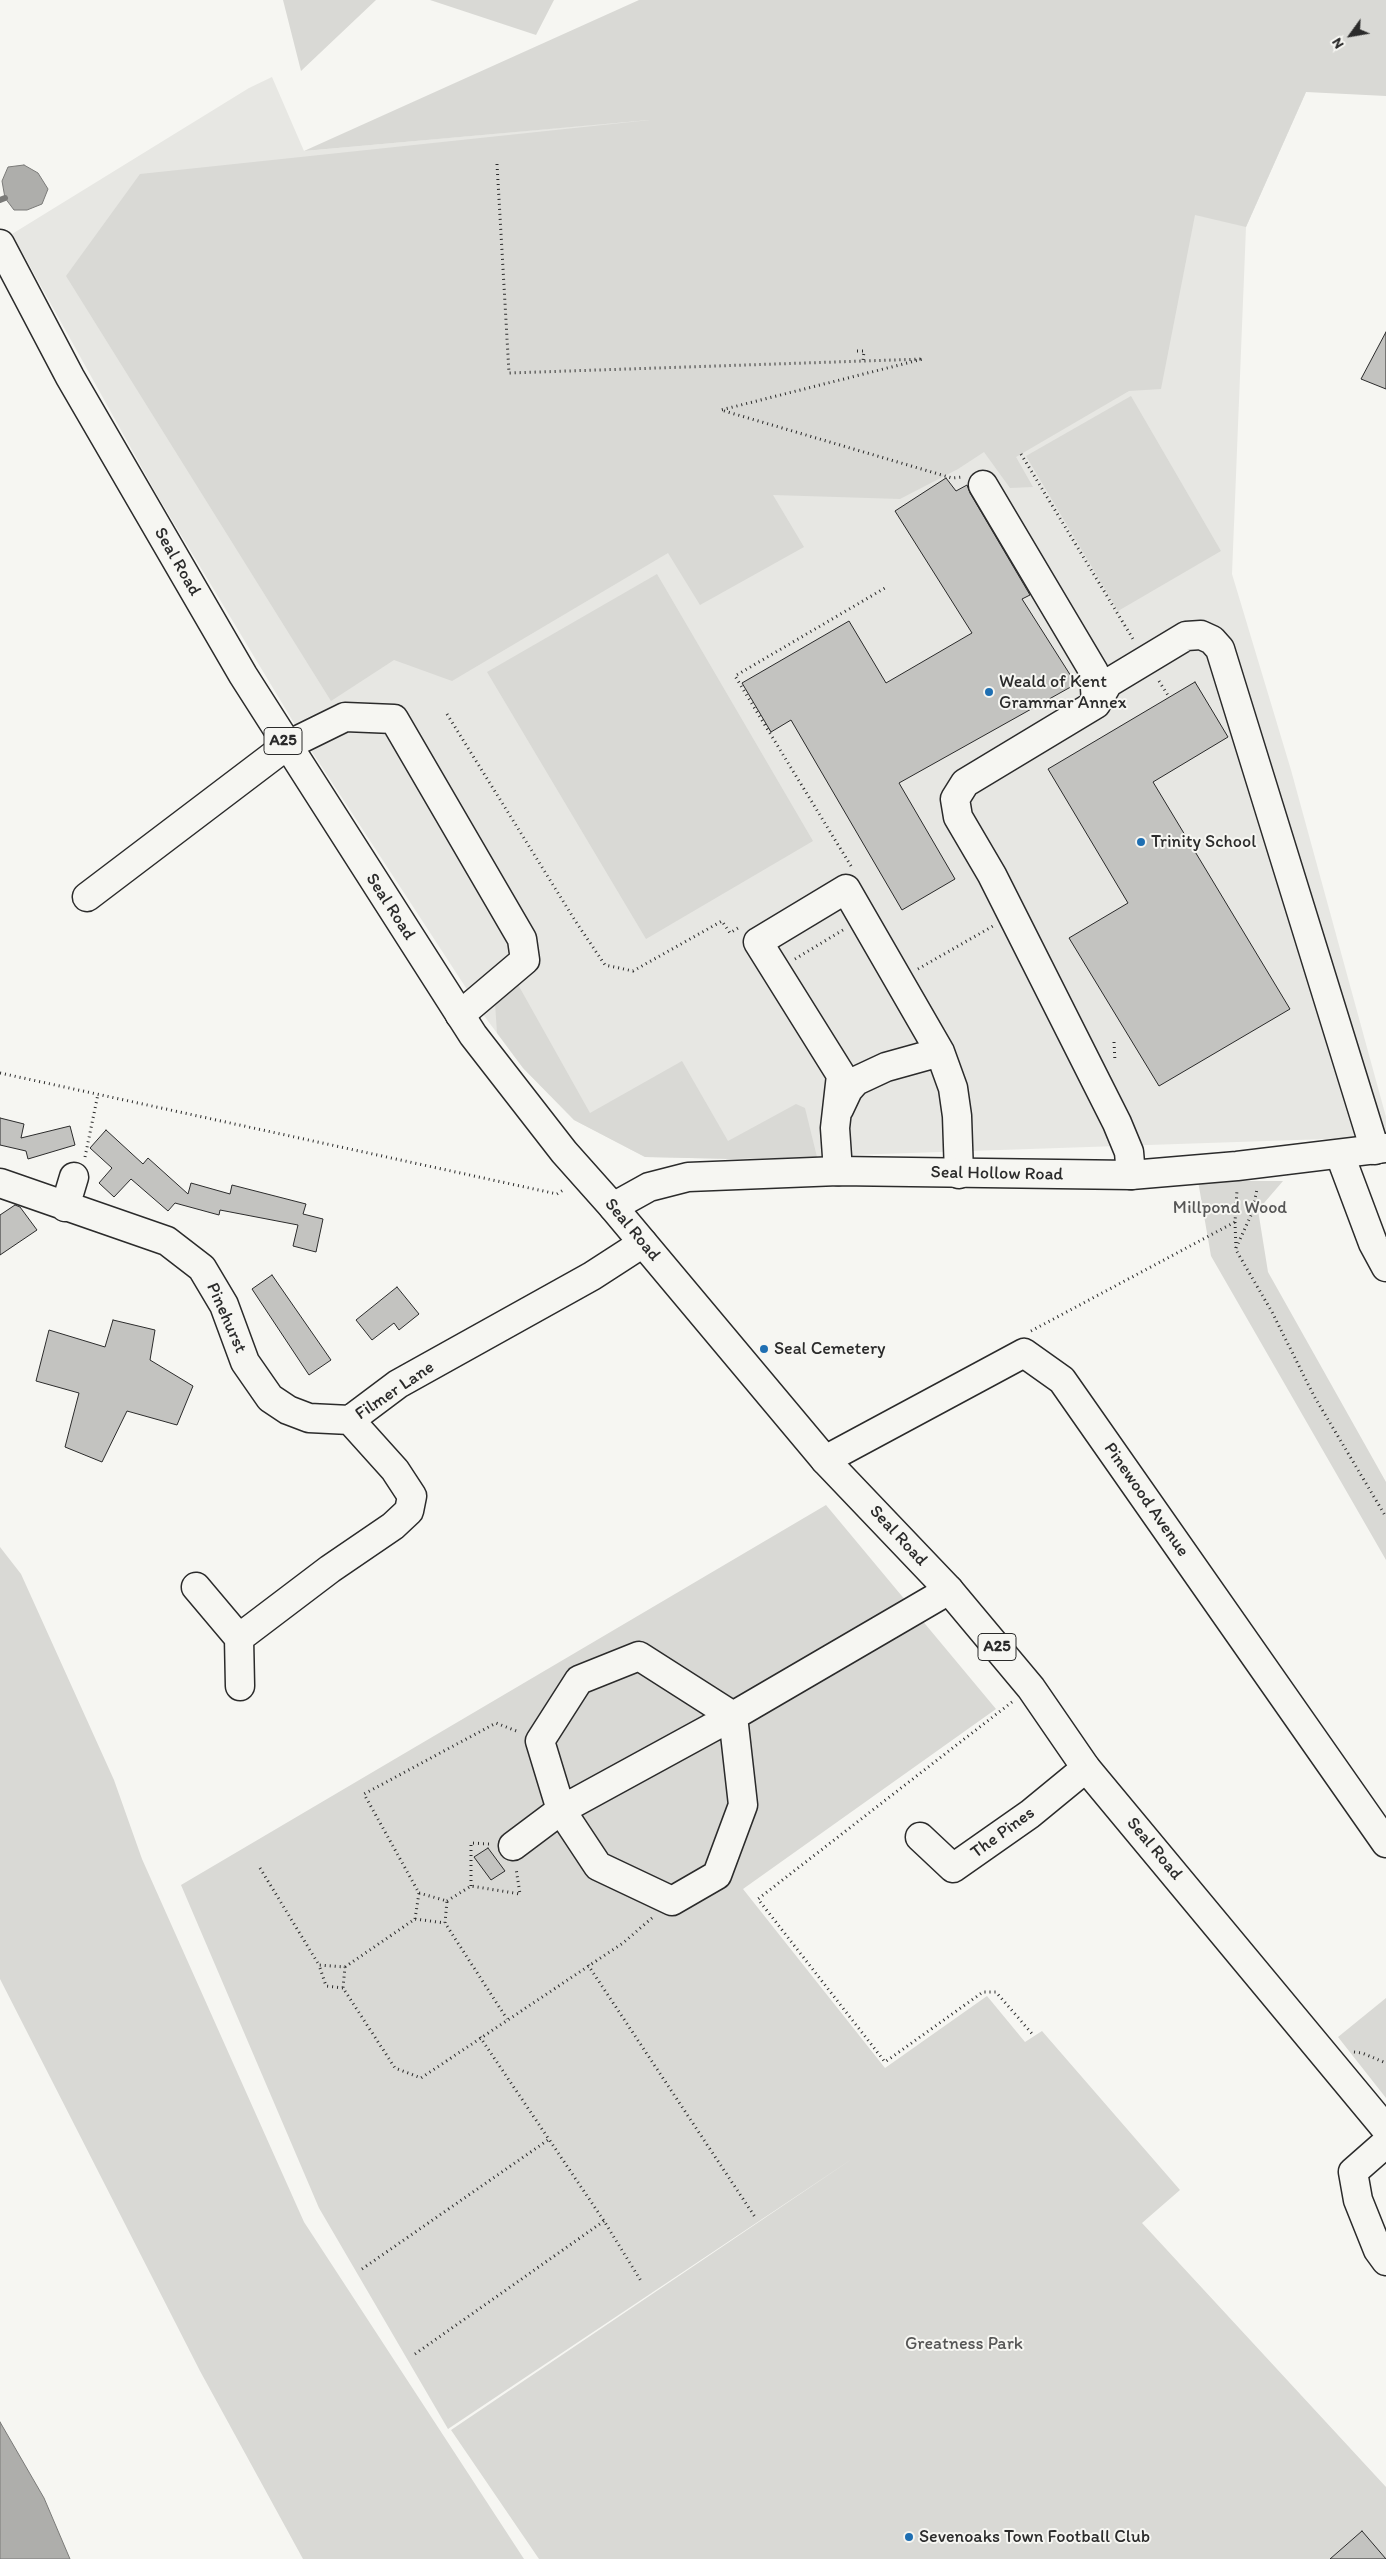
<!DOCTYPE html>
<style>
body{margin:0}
#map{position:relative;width:1386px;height:2559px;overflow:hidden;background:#f6f6f2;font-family:Itim,sans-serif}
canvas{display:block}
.north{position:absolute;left:1326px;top:10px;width:50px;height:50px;-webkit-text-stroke:4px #f6f6f2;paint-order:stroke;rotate:238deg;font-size:14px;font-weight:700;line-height:20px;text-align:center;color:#2b2b2b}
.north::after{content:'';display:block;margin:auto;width:18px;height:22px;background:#2b2b2b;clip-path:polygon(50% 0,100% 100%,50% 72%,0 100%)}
</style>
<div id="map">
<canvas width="1386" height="2559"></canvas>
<div class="north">N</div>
</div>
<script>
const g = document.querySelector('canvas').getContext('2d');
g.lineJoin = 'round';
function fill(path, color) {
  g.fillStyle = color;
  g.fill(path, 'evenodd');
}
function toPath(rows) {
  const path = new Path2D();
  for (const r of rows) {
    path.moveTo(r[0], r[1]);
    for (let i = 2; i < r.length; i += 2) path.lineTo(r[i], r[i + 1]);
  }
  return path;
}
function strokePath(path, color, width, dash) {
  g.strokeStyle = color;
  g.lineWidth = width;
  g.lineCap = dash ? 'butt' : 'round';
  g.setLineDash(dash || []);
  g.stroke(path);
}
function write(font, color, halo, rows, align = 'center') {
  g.font = font + ' Itim,sans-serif';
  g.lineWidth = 4;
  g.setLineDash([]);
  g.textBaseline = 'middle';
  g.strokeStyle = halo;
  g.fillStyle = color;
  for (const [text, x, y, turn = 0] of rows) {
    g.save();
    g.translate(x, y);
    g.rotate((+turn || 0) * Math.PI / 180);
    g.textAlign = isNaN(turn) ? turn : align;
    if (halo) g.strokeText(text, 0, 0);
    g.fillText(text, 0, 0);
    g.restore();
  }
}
const built = toPath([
 [272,77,304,151,701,115,1306,92,1246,227,1232,574,1291,770,1386,1117,1386,1137,732,1159,645,1157,574,1120,523,1068,485,1017,303,738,157,495,12,234,249,88]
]);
const green = toPath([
 [283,0,376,0,301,71],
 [430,0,554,0,536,35],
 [639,0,1386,0,1386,96,1306,92,1246,227,1195,215,1161,389,1129,391,1016,457,1033,487,1010,488,984,452,958,469,900,499,773,495,804,547,700,605,668,553,452,681,394,660,331,701,66,276,140,174,650,120,304,151],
 [1131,396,1221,551,1118,611,1026,456],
 [657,574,813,841,646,939,487,672],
 [516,981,590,1113,682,1061,728,1141,796,1104,805,1108,817,1157,732,1159,645,1157,574,1120,523,1068,497,1033,495,1003],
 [1198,1181,1283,1181,1258,1210,1268,1272,1386,1482,1386,1560,1211,1256],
 [826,1505,996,1709,743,1889,885,2068,987,1996,1025,2042,1042,2031,1180,2190,1142,2223,1386,2487,1386,2559,539,2559,451,2430,855,2157,448,2429,319,2208,181,1885],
 [0,1547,21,1574,114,1780,142,1859,304,2222,524,2559,303,2559,200,2371,0,1979],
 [1386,1998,1386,2098,1338,2037]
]);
const water = toPath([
 [24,165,38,173,48,189,42,204,27,210,14,210,5,198,2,181,8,167,24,165],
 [0,2422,44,2498,70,2559,0,2559,0,2422]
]);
const stream = toPath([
 [0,200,5,198]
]);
const building = toPath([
 [1386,332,1386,389,1361,379,1386,332],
 [946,478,956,491,967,485,970,493,1030,595,1022,599,1076,684,899,783,955,879,902,910,791,720,771,732,742,683,849,621,886,683,972,633,895,511,946,478],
 [1195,682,1228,737,1153,782,1290,1009,1159,1086,1069,938,1128,903,1048,769,1195,682],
 [0,1118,24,1124,21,1138,70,1126,75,1145,28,1159,26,1151,0,1145,0,1118],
 [106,1130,143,1164,148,1158,188,1194,191,1183,230,1194,232,1185,306,1204,303,1214,323,1219,316,1252,293,1246,298,1225,220,1210,219,1215,175,1203,168,1211,131,1179,114,1197,99,1183,112,1168,90,1148,106,1130],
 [15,1205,20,1207,37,1230,0,1255,0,1215,15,1205],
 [272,1275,331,1360,309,1375,252,1289,272,1275],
 [397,1287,419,1314,399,1330,394,1323,372,1340,356,1320,397,1287],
 [113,1320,155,1330,150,1360,193,1386,177,1425,127,1411,102,1462,65,1447,79,1393,36,1381,49,1330,105,1347,113,1320],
 [488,1848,505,1871,491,1880,474,1857,488,1848],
 [1362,2531,1386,2559,1330,2559,1362,2531]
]);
const path = toPath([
 [497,164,509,373,923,359,721,410,952,478,962,477],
 [857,351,864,351,863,361],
 [1021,454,1133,639],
 [1159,681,1169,697],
 [447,714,576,922,605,965,633,971,722,921,730,933,738,928],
 [851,866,735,676,885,588],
 [795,959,843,930],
 [918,969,993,926],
 [1114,1042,1115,1062],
 [0,1073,557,1194,565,1189],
 [85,1157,98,1094],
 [1235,1222,1236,1250,1272,1312,1314,1396,1386,1517],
 [1236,1248,1252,1213,1257,1189],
 [1031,1331,1235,1222,1237,1190],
 [1012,1702,758,1899,885,2062,983,1992,996,1992,1034,2036],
 [260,1868,319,1965],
 [471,1886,471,1843,490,1844],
 [419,1893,447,1901,445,1923,507,2019],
 [447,1901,471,1886,520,1894,516,1868],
 [415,1919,419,1893,364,1794,496,1723,519,1732],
 [588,1965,755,2217],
 [345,1967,415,1919,445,1923],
 [343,1988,326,1986,319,1965,345,1967,343,1988,395,2068,421,2078,623,1943,652,1918],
 [480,2037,604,2221,641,2281],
 [1354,2052,1362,2053,1386,2063],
 [362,2269,548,2140],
 [415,2354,604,2221]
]);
const minor = toPath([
 [983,485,1094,672,1096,704],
 [87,897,286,746,345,717,394,719,522,939,525,960,460,1015],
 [839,1109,848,1090,856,1081,886,1067,940,1052],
 [1340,1155,1373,1243,1386,1267],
 [838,1171,835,1128,841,1075,758,942,846,889,940,1052,953,1088,957,1116,959,1174],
 [1131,1175,1129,1152,1117,1123,992,875,958,817,955,799,965,783,1096,704,1108,683,1186,636,1201,635,1212,640,1220,649,1375,1150],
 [0,1183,167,1241,202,1268,224,1305,245,1362,270,1398,288,1410,309,1418,350,1420],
 [65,1207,74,1177],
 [825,1460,1024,1353,1062,1380,1386,1843],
 [196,1587,239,1638,240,1686],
 [239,1638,330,1569,393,1526,409,1511,412,1496,395,1470,350,1420,398,1384,592,1276,643,1243],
 [733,1716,743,1805,717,1875,672,1901,598,1866,561,1810,733,1716],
 [920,1837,953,1868,1030,1814,1086,1768],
 [513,1846,561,1810,540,1741,579,1680,639,1656,733,1716,949,1590],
 [1386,2143,1353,2172,1358,2200,1378,2250,1386,2261]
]);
const major = toPath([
 [613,1207,649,1187,688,1177,838,1171,1131,1175,1237,1166,1386,1148]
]);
const highway = toPath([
 [0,244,70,377,243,675,473,1035,564,1152,613,1207,825,1460,949,1590,1031,1688,1086,1768,1386,2129]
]);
const markers = [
 [989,692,5,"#1f6fb2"],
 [1141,842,5,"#1f6fb2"],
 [764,1349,5,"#1f6fb2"],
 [909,2537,5,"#1f6fb2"]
];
const shields = [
 [283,741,38],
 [997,1647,38]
];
const shieldNames = [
 ["A25",283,741],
 ["A25",997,1647]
];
const streetNames = [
 ["Seal Road",177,562,60],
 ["Seal Road",390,907,57],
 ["Seal Hollow Road",997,1174,1],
 ["Seal Road",632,1230,50],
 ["Pinehurst",226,1318,66],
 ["Filmer Lane",395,1391,-34],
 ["Pinewood Avenue",1146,1500,55],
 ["Seal Road",898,1536,47],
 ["The Pines",1003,1833,-36],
 ["Seal Road",1154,1849,50]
];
const poiNames = [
 ["Weald of Kent",999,682],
 ["Grammar Annex",999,703],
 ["Trinity School",1151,842],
 ["Seal Cemetery",774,1349],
 ["Sevenoaks Town Football Club",919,2537]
];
const parkNames = [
 ["Millpond Wood",1230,1208],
 ["Greatness Park",964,2344]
];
fill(built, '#e7e7e3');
fill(green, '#d9d9d5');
fill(water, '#aeaeab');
strokePath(water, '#7a7a78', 1);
strokePath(stream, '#7a7a78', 6);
fill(building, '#c3c3c0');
strokePath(building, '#2b2b2b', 1);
strokePath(minor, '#2b2b2b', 31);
strokePath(major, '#2b2b2b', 31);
strokePath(highway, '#2b2b2b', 31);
strokePath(path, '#2b2b2b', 3, [1, 4]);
strokePath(minor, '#f6f6f2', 28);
strokePath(major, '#f6f6f2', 28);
strokePath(highway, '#f6f6f2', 28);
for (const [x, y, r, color] of markers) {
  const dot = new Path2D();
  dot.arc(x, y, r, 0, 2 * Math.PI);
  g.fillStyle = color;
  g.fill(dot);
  strokePath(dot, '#f6f6f2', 2);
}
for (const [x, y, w] of shields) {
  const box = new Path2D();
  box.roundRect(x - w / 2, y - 13.5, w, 27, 4);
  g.fillStyle = '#f6f6f2';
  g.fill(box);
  strokePath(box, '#2b2b2b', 1);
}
write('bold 16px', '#2b2b2b', null, shieldNames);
write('18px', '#2b2b2b', '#f6f6f2', streetNames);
write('18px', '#2b2b2b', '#f6f6f2', poiNames, 'left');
write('18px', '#565656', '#f6f6f2', parkNames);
</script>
